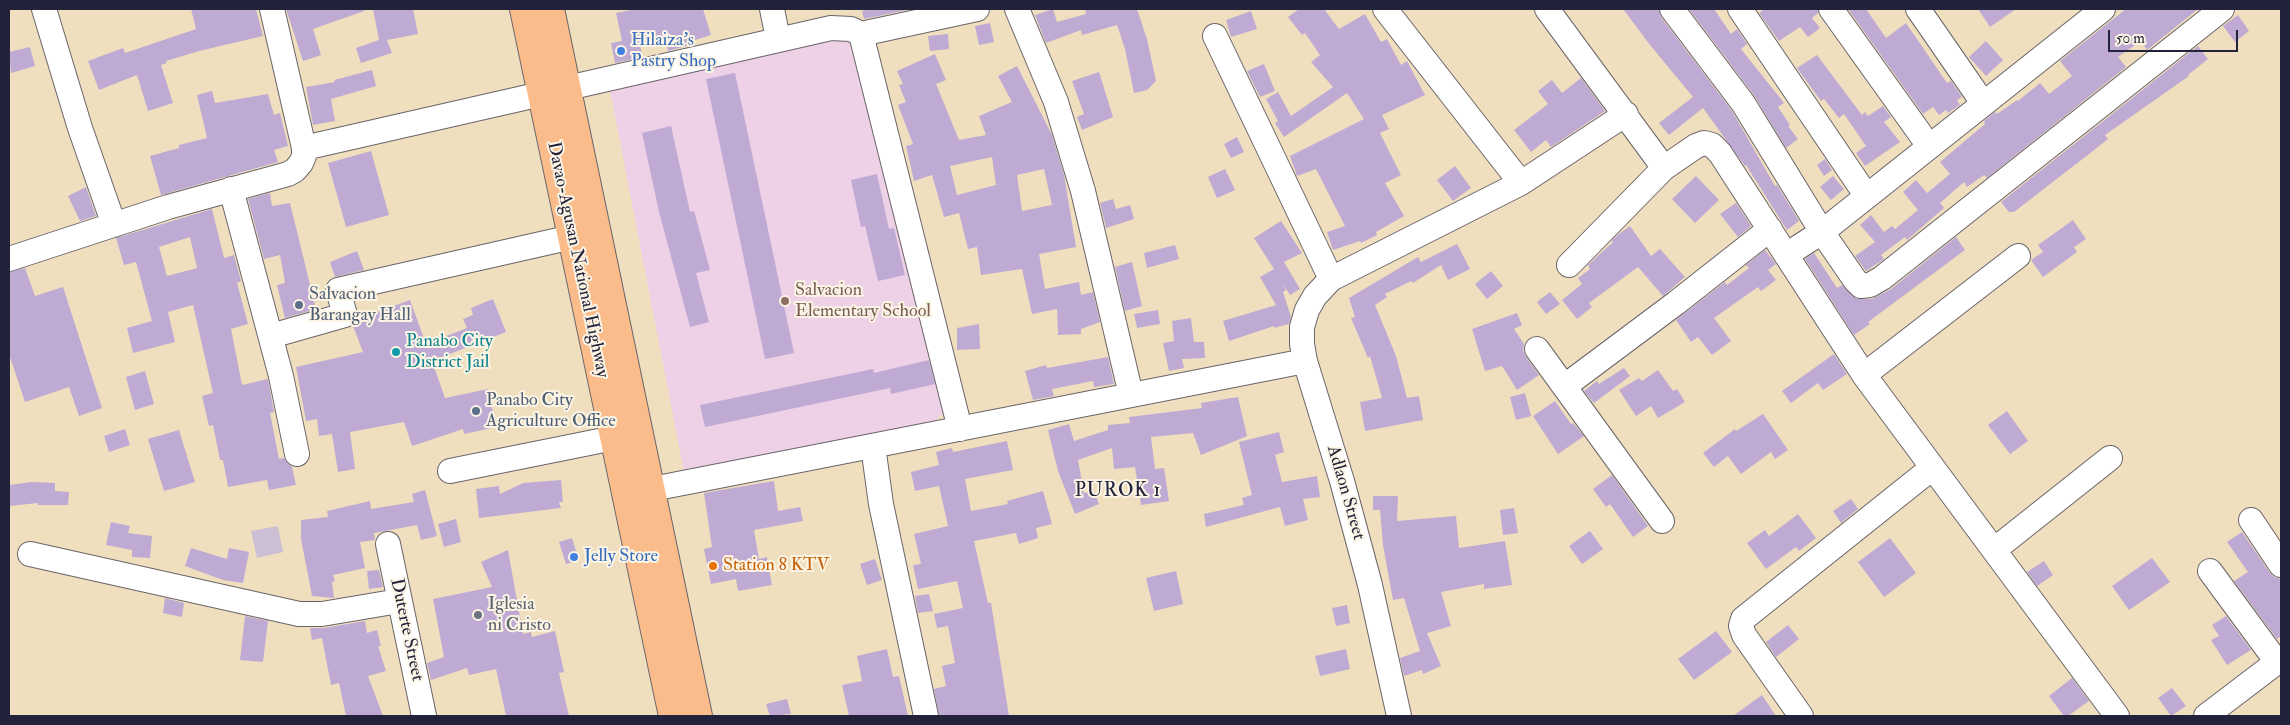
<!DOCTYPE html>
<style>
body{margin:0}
#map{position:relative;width:2290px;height:725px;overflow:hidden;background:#f0dfbf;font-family:"IM FELL Double Pica",serif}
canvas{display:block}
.frame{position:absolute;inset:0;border:10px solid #22223b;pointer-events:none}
.scale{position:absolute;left:2108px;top:30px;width:130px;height:22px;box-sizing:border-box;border:2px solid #22223b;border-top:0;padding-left:6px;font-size:15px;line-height:18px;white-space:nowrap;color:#22223b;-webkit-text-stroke:4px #fcf5e5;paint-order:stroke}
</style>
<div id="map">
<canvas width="2290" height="725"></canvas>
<div class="frame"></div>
<div class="scale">50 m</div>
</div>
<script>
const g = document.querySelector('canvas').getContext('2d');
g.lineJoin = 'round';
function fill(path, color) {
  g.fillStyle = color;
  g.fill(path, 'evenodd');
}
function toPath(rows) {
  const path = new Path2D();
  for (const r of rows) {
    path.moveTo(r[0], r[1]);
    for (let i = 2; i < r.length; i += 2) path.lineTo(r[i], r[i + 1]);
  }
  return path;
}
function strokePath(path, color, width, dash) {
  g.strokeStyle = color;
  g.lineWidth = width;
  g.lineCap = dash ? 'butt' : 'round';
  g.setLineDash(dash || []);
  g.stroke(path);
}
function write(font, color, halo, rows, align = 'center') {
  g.font = font + ' "IM FELL Double Pica",serif';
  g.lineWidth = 4;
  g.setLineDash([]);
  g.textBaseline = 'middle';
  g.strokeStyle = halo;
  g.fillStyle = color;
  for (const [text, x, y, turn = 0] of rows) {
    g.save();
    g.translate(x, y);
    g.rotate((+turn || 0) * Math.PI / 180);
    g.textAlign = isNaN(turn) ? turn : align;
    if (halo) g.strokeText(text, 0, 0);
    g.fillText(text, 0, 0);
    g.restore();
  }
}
const built = toPath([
 [848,37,891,192,947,410,926,429,684,472,609,85]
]);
const industrial = toPath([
 [278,526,283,552,257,558,251,531]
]);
const building = toPath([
 [191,9,256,9,263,36,199,51,166,61,167,63,161,65,173,103,148,111,137,75,99,90,88,61,123,48,125,53,196,29],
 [286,9,364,9,364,11,313,29,321,55,303,61],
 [373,9,413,9,418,34,387,40,392,53,361,63,356,48,379,40],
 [636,9,703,9,711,35,689,42,690,45,668,51,665,39,640,46,643,57,615,63,611,43,622,41,616,13],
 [871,9,907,9,907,10,864,19,862,11],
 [1053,9,1057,22,1086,14,1085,9,1137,9,1147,39,1156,81,1147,90,1134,93,1125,49,1117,25,1082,35,1081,30,1046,43,1035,15],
 [1299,9,1324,9,1339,29,1365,14,1381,42,1387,39,1401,65,1407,61,1425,95,1382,115,1389,129,1380,133,1401,175,1385,183,1404,216,1376,232,1377,235,1361,243,1360,241,1333,250,1327,232,1345,226,1316,169,1297,176,1290,156,1364,119,1347,93,1284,137,1275,123,1278,121,1266,99,1278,92,1291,116,1333,87,1311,62,1320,55,1305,33,1302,35,1288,17],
 [1623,9,1659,9,1661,17,1732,111,1775,186,1777,185,1799,221,1787,230,1746,165,1745,166,1703,108,1669,135,1659,123,1693,97,1650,45],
 [1689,9,1714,9,1731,34,1737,29,1747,44,1741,49,1784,103,1778,107,1790,125,1788,126,1798,139,1786,148,1754,95],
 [1765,9,1818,9,1818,13,1812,18,1820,28,1808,37,1800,27,1779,41,1759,13],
 [1848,9,1866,9,1886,38,1906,23,1947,83,1951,81,1962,97,1957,100,1960,105,1948,113,1946,110,1939,115,1933,107,1923,114],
 [1978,9,2016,9,1990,27],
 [2126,9,2198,9,2147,50,2141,41,2118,57,2126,67,1987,178,1984,175,1967,187,1964,182,1940,203,1944,208,1907,240,1905,237,1881,255,1884,259,1866,271,1855,256,1875,242,1860,225,1871,215,1884,232,1892,226,1895,229,1918,210,1903,192,1916,180,1927,193,1950,174,1940,162,1985,124,1984,121,1995,112,1997,114,2017,100,2018,101,2040,83,2049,94,2072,76,2060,61],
 [1251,11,1257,29,1231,37,1226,20],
 [2238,15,2249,31,2235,42,2223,26],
 [990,23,994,42,979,45,975,26],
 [948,34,949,49,930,51,928,36],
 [1986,41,2003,60,1986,76,1969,57],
 [2198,46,2208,59,2188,75,2189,76,2105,135,2108,139,2089,154,2014,212,2009,212,2001,202],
 [30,47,35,66,11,73,9,52],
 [935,54,946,80,936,84,959,140,986,135,979,116,1012,102,998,76,1017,66,1052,135,1064,175,1076,247,1039,254,1045,289,1079,282,1081,295,1093,292,1100,322,1081,329,1081,334,1058,335,1057,309,1032,314,1022,269,981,275,977,247,968,249,959,213,944,217,932,175,914,181,906,146,913,144,898,105,906,102,899,85,903,84,897,71],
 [992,157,996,185,957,195,950,166],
 [1044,169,1052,205,1022,211,1017,175],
 [1817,55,1862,115,1865,112,1868,116,1883,106,1891,117,1884,122,1900,142,1865,166,1856,153,1866,146,1844,114,1839,118,1824,99,1821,101,1797,68],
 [1264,64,1275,91,1260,97,1247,71],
 [372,70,376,86,331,99,335,121,313,125,306,87,335,82,334,80],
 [1099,72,1113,117,1082,130,1077,117,1084,114,1072,81],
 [735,73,794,353,765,359,706,79],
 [1581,78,1605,111,1551,147,1546,140,1531,152,1514,130,1548,104,1538,91,1552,80,1562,93],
 [212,91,215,103,268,94,274,115,280,113,288,146,274,150,278,162,161,195,150,156,179,148,179,145,207,138,197,95],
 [671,126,690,212,694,211,710,270,696,273,709,322,690,327,659,212,642,133],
 [1237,137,1244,152,1231,158,1224,144],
 [371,151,389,215,346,227,328,163],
 [1825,159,1832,170,1824,176,1817,165],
 [1455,166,1471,188,1453,201,1437,180],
 [1225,169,1235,190,1217,198,1208,177],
 [877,174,889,229,894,228,905,275,878,281,865,226,861,227,851,180],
 [1696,176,1719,200,1695,223,1672,199],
 [1833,176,1844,189,1831,200,1820,187],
 [86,187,96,216,80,221,68,196],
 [270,193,272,206,290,203,316,309,285,318,277,285,285,283,280,255,264,259,248,199],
 [1113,199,1116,209,1130,205,1134,219,1106,228,1100,203],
 [1736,203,1751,226,1738,237,1720,214],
 [212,209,224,258,234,255,241,281,237,283,248,324,231,329,242,385,268,379,274,412,270,413,279,459,284,458,292,467,296,485,269,490,267,480,228,487,223,460,220,460,213,425,209,426,202,396,213,393,193,305,168,312,175,342,133,353,127,328,152,321,136,262,124,265,116,238],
 [190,237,197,268,167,276,159,247],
 [2073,220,2086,239,2074,247,2077,252,2043,277,2031,260,2043,252,2038,245],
 [1281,221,1302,253,1284,262,1300,289,1290,295,1283,284,1286,290,1283,292,1291,317,1289,324,1274,328,1274,326,1229,341,1223,321,1276,305,1260,277,1274,269,1254,238],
 [1630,226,1651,256,1660,249,1685,277,1663,296,1638,267,1589,303,1592,307,1577,319,1562,300,1582,284,1578,278,1590,269,1588,265,1613,242,1612,240,1619,234],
 [1956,237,1965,250,1868,322,1870,324,1854,335,1805,259,1814,253,1837,288,1842,285,1857,299,1872,299,1891,289],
 [1457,244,1470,269,1448,280,1441,265,1413,283,1411,281,1385,294,1387,297,1375,305,1396,356,1407,398,1419,396,1423,420,1365,431,1360,402,1382,398,1370,356,1368,358,1351,318,1355,317,1349,298,1418,257,1421,262],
 [1175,245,1179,259,1147,268,1144,253],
 [1765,250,1776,264,1768,270,1776,280,1761,291,1758,287,1714,318,1731,341,1712,355,1698,337,1691,342,1676,320,1725,282,1727,285,1749,268,1746,265],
 [357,251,364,270,335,277,330,262],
 [1132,262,1142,306,1125,311,1115,267],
 [25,268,35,296,63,287,102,408,79,416,69,387,25,402,9,354,9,272],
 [1491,271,1503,286,1487,299,1475,284],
 [1550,292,1560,304,1546,314,1537,302],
 [493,299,506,332,432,361,445,398,488,389,496,427,464,434,463,429,412,446,404,422,350,432,355,469,338,472,332,434,319,436,317,419,306,421,296,367,363,352,353,326,358,319,410,300,426,344,467,328,463,319,473,315,471,308],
 [1158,310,1160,324,1137,328,1134,314],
 [1517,313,1522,325,1514,329,1524,344,1523,350,1526,357,1539,375,1517,390,1502,366,1485,371,1472,329],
 [1191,318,1194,342,1204,342,1205,358,1182,359,1184,368,1169,371,1163,343,1174,341,1172,321],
 [979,324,980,349,957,350,957,328],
 [1834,354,1847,374,1823,390,1818,383,1791,403,1782,391],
 [1108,357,1114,384,1094,387,1093,381,1052,389,1054,396,1033,400,1025,371,1046,365,1047,368],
 [929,360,935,384,891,394,890,388,705,427,700,405,873,369,874,373],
 [1624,368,1630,376,1594,403,1584,391,1597,381,1599,384],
 [1658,370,1673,391,1677,389,1685,402,1658,418,1651,406,1636,416,1619,390,1639,378,1642,381],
 [145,371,154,404,135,410,126,377],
 [1525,393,1531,416,1516,420,1510,397],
 [1238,397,1247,436,1201,455,1193,433,1151,437,1155,469,1164,468,1169,501,1141,505,1135,467,1114,469,1112,448,1078,460,1084,493,1094,491,1099,504,1075,514,1058,471,1048,430,1069,424,1074,441,1108,430,1108,425,1130,423,1129,417,1202,408,1201,403],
 [1555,401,1571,424,1573,423,1584,436,1558,454,1533,416],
 [2007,411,2028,441,2010,454,1988,425],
 [1763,414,1788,450,1775,459,1771,452,1741,474,1728,456,1714,467,1703,453,1735,429,1736,431],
 [125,429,130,445,109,452,104,436],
 [179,430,195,482,164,491,148,439],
 [1279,432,1284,452,1275,455,1282,482,1317,476,1320,497,1303,499,1308,520,1285,526,1280,507,1206,527,1204,514,1244,505,1242,498,1252,495,1239,442],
 [1007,441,1013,470,965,479,971,511,1008,504,1007,501,1043,491,1052,524,1036,528,1038,538,1019,544,1016,533,974,541,988,603,991,603,1009,716,939,716,934,689,946,686,942,666,955,663,948,626,937,628,934,614,963,608,957,581,918,589,913,565,921,564,914,534,948,526,939,486,915,491,911,472,939,465,936,452,952,448,953,452],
 [1612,475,1648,526,1633,537,1610,504,1606,507,1593,489],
 [561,480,563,502,559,502,561,508,479,518,476,489,499,486,500,494,523,483],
 [774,481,778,511,800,507,803,521,754,530,759,559,767,557,772,585,738,591,736,579,711,584,704,549,712,547,704,493],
 [32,482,55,483,55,491,69,492,68,505,38,505,38,503,9,506,9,485],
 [425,490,437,536,421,540,417,525,374,533,375,540,360,542,365,568,333,575,335,581,332,582,334,598,312,596,301,539,301,520,328,517,327,511,370,501,371,509,414,502,412,494],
 [1373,496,1398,496,1397,521,1456,516,1459,548,1505,541,1512,585,1484,589,1484,584,1441,592,1451,626,1427,633,1441,666,1423,674,1422,670,1404,676,1400,658,1420,651,1404,598,1393,600,1383,545,1380,510,1373,510],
 [1851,499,1858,509,1841,523,1833,511],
 [1514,508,1518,533,1503,535,1500,510],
 [1798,514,1816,538,1799,551,1796,547,1766,569,1747,543,1765,530,1769,536],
 [456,519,461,542,444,547,438,524],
 [111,522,130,526,128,533,152,536,150,558,132,557,132,550,106,545],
 [1590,531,1603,549,1582,564,1569,546],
 [2242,532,2270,573,2274,577,2281,579,2281,636,2277,639,2234,581,2248,572,2227,542],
 [572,538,579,560,566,564,559,542],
 [1890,538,1916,573,1884,597,1858,562],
 [191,548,227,559,229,548,249,552,243,583,223,580,185,566],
 [508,550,523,634,531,632,532,637,555,631,564,672,559,673,569,716,506,716,496,669,469,675,467,668,431,680,427,663,444,657,433,599,492,587,481,562],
 [2152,558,2170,582,2129,610,2112,586],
 [875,559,882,580,867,585,860,564],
 [2044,561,2053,575,2037,586,2027,572],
 [379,570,383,587,369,589,367,571],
 [1176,571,1183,604,1154,611,1146,578],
 [929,594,933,611,918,613,915,596],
 [165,598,184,603,182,617,163,613],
 [1347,605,1350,623,1336,626,1332,608],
 [245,616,268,621,263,662,240,660],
 [2226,616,2251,650,2227,665,2211,640,2219,636,2212,625],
 [365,621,367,633,377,630,381,646,378,646,386,671,368,676,383,716,346,716,339,683,331,685,322,638,312,640,310,628,324,628],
 [1788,625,1799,639,1776,657,1766,642],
 [1716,631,1732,652,1694,680,1678,659],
 [887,649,893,677,899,676,908,716,849,716,842,685,862,681,857,656],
 [1346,649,1350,669,1320,676,1315,656],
 [2072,678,2089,701,2068,716,2064,716,2049,696],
 [2172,688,2186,706,2171,716,2158,698],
 [1762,695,1776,716,1733,716],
 [787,699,791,714,770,716,766,704]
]);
const minor = toPath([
 [44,9,80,128,114,225],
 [772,9,778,39],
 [1017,9,1056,102,1083,191,1131,395],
 [1385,9,1521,183],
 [1547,9,1664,168],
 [1672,9,1743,103,1822,232,1855,280,1861,286,1870,285,1882,278,2222,9],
 [1740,9,1866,195],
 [1831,9,1929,146],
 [1918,9,1983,103],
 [861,34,960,429],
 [1215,36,1331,279],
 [304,148,831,28,851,29,861,34,977,9],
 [231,189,281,376,297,454],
 [1786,255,1822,232,2103,9],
 [9,259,168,207,288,174,295,170,301,163,304,156,304,148,272,9],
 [1569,265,1664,168,1696,146,1704,143,1712,145,1720,153,1864,375,2117,716],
 [271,336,345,315,338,290,572,237],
 [1537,349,1662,521],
 [1864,375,2018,256],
 [1565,386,1676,303,1770,229],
 [873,446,881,504,926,716],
 [450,471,614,438],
 [632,493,1305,361],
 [2251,520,2281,565],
 [388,544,424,716],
 [1994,550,2110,458],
 [30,554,299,614,322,614,399,601],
 [2210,571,2277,662],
 [1399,716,1370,585,1342,481,1305,361,1302,344,1302,327,1307,310,1315,296,1331,279,1521,183,1626,114],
 [1801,716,1744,635,1741,626,1743,619,1932,468],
 [2206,716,2281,659]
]);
const highway = toPath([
 [524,9,673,716],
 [550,9,698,716]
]);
const markers = [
 [621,51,5,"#3f7fe0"],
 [785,301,5,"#8d6e63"],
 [299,305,5,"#5c6f8a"],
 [396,352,5,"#0f9aa8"],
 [476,411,5,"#5c6f8a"],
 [574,557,5,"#3f7fe0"],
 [713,566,5,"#e8710a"],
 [478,615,5,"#6b7280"]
];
const shopNames = [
 ["Hilaiza's",631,41],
 ["Pastry Shop",631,62],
 ["Jelly Store",584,557]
];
const streetNames = [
 ["Davao-Agusan National Highway",577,260,78],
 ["Adlaon Street",1345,493,74],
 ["Duterte Street",406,630,78]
];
const educationNames = [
 ["Salvacion",795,291],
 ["Elementary School",795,312]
];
const serviceNames = [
 ["Salvacion",309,295],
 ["Barangay Hall",309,316],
 ["Panabo City",486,401],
 ["Agriculture Office",486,422]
];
const cultureNames = [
 ["Panabo City",406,342],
 ["District Jail",406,363]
];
const foodNames = [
 ["Station 8 KTV",723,566]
];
const worshipNames = [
 ["Iglesia",488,605],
 ["ni Cristo",488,626]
];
const neighbourhoodNames = [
 ["PUROK 1",1118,492]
];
fill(built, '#eed0e7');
fill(industrial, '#ccbed3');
fill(building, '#bfaad3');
strokePath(minor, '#6a6469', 26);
strokePath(highway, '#6a6469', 30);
strokePath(minor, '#fff', 24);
strokePath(highway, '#f9bc8a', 28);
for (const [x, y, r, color] of markers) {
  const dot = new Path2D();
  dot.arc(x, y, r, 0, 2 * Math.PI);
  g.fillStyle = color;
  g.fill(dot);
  strokePath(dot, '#fcf5e5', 2);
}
write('18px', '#366cbe', '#fcf5e5', shopNames, 'left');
write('18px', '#22223b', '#fcf5e5', streetNames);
write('18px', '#785e54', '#fcf5e5', educationNames, 'left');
write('18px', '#4e5e75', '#fcf5e5', serviceNames, 'left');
write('18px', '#0d838f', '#fcf5e5', cultureNames, 'left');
write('18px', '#c56008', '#fcf5e5', foodNames, 'left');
write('18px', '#5b616d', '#fcf5e5', worshipNames, 'left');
g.letterSpacing = '1px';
write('19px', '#22223b', '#fcf5e5', neighbourhoodNames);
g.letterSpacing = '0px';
</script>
